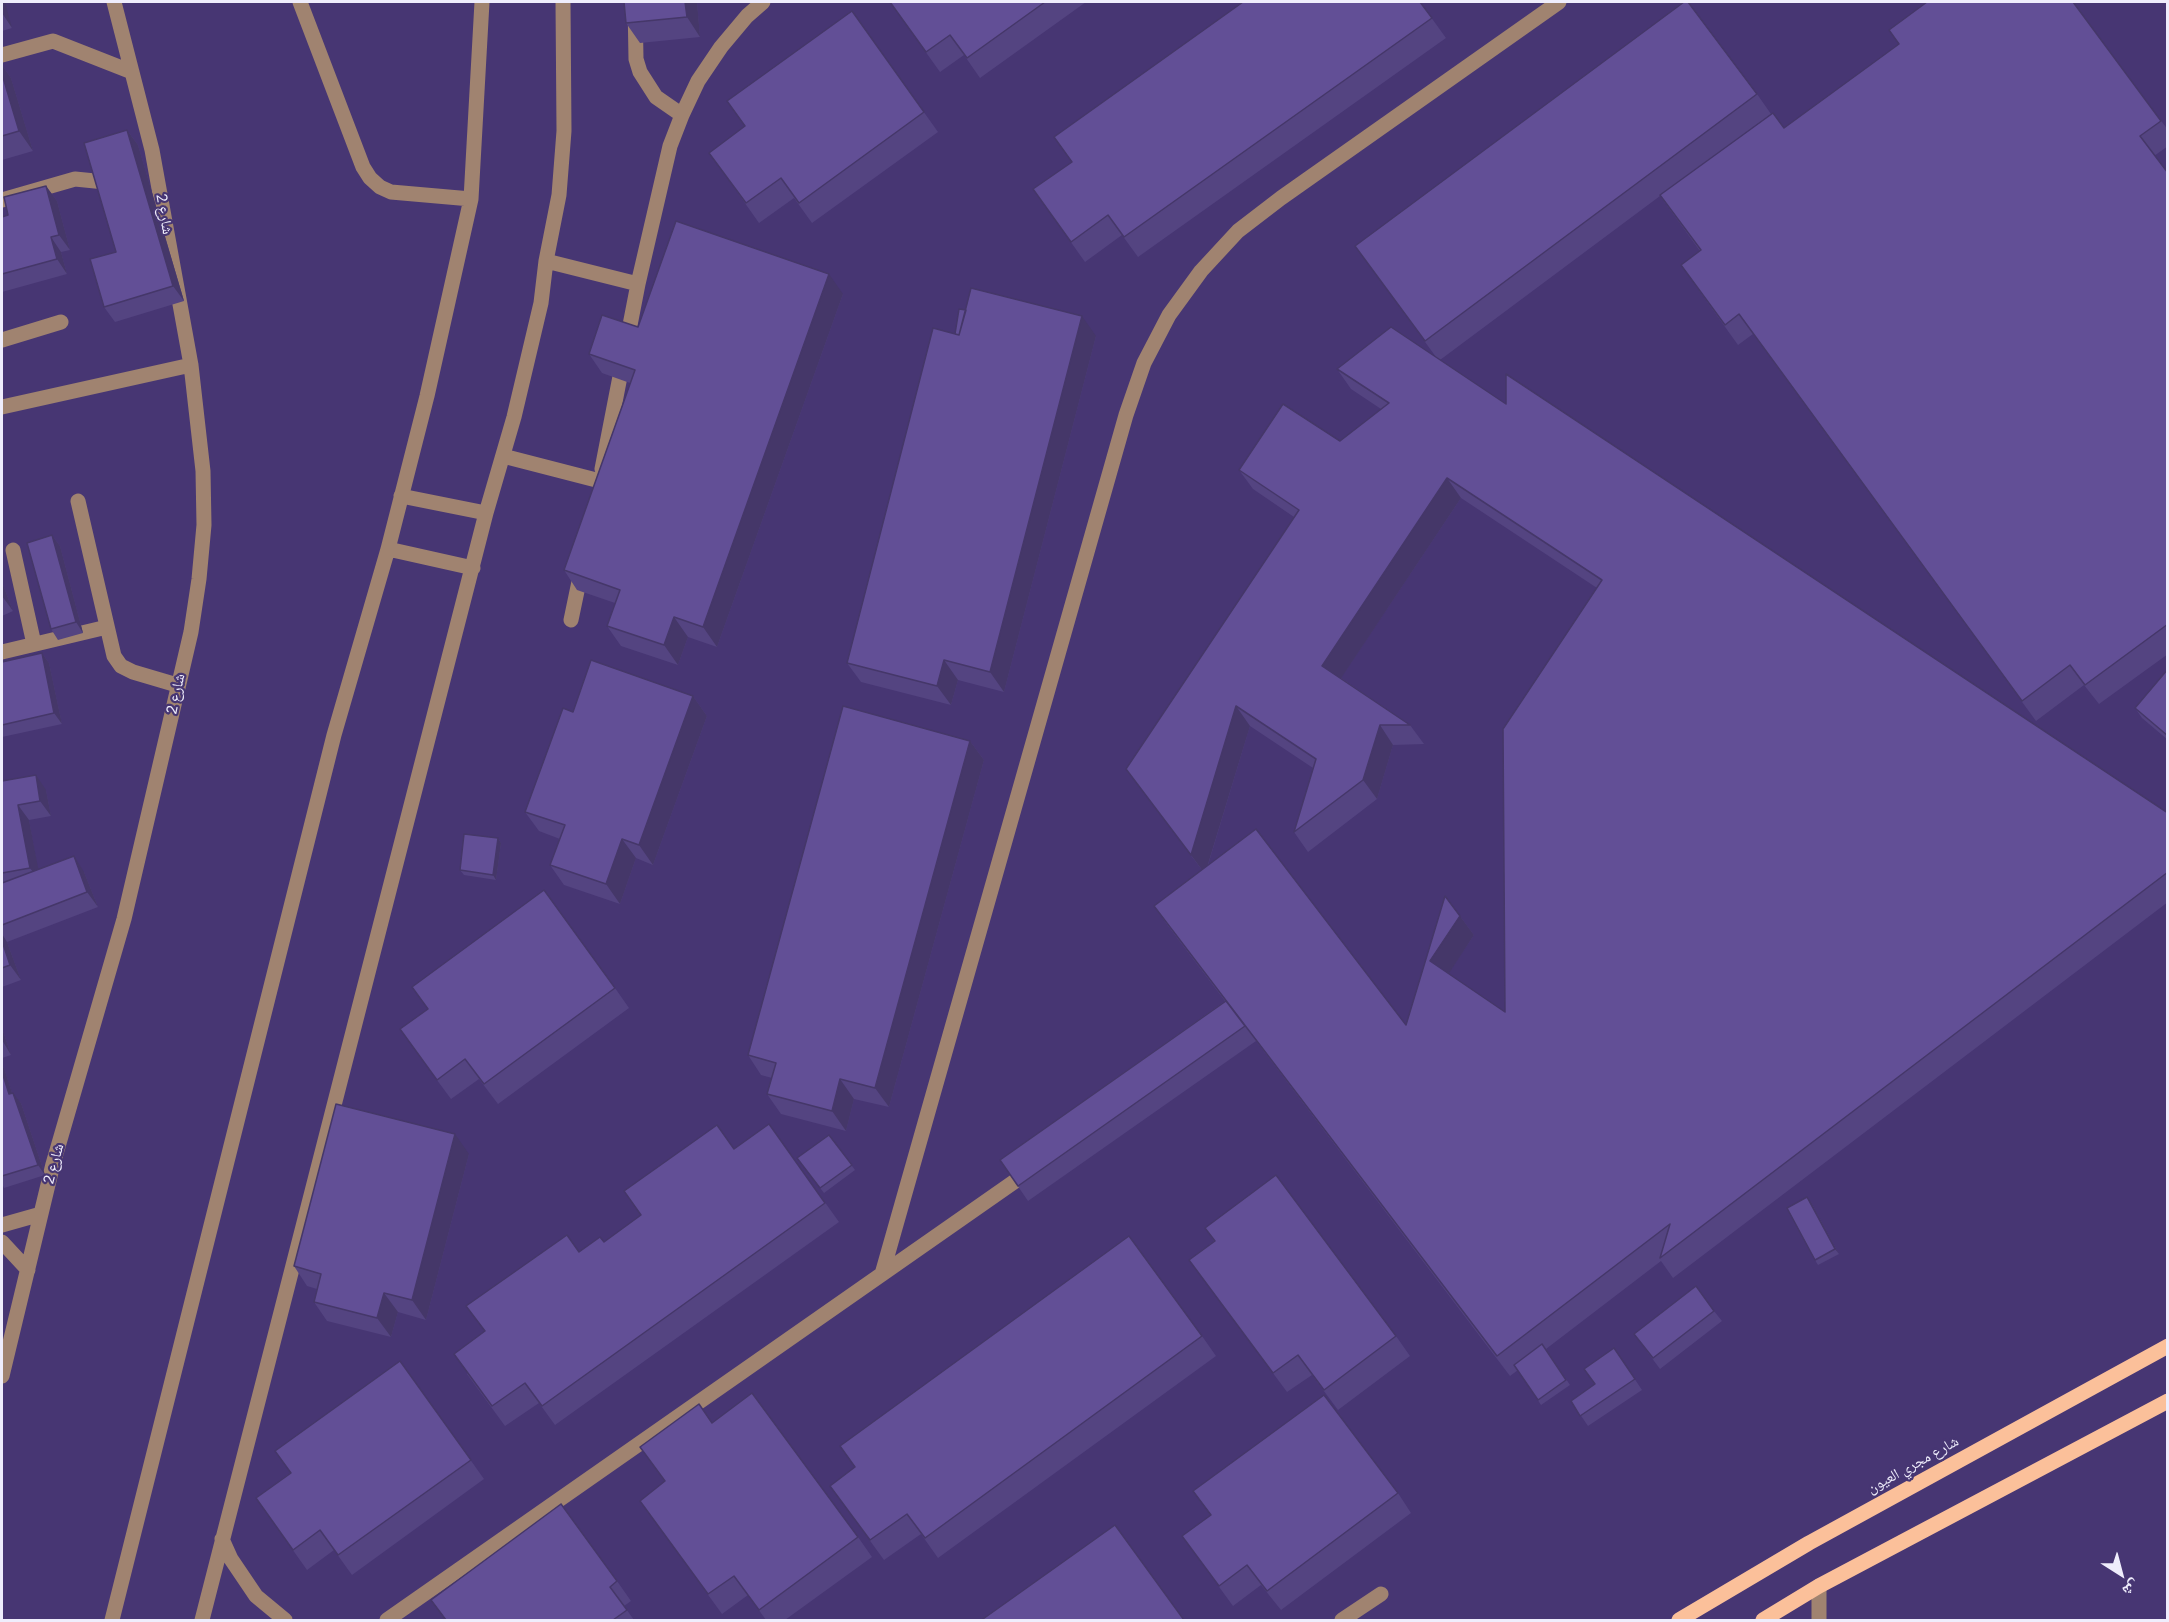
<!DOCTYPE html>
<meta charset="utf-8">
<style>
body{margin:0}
#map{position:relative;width:2169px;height:1622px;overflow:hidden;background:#473673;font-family:"IBM Plex Sans","Noto Naskh Arabic",sans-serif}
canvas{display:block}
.frame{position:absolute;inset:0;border:3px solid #efedfc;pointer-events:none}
.north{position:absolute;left:2091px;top:1544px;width:60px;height:60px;-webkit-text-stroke:4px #473673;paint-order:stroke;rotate:144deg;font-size:16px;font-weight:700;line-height:24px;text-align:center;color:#efedfc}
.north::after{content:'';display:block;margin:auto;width:21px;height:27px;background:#efedfc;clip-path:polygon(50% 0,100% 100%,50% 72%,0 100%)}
</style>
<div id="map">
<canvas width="2169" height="1622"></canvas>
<div class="frame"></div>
<div class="north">ش</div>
</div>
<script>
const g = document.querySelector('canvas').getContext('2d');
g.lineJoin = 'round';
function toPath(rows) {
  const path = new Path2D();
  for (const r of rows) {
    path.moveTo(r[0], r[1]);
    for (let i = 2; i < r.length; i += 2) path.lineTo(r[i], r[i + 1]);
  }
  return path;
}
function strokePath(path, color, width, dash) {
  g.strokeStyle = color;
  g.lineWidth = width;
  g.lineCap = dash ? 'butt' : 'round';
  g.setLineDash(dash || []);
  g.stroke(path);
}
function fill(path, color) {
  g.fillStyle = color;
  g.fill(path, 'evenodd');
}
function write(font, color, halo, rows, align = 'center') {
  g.font = font + ' "IBM Plex Sans","Noto Naskh Arabic",sans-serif';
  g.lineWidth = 4.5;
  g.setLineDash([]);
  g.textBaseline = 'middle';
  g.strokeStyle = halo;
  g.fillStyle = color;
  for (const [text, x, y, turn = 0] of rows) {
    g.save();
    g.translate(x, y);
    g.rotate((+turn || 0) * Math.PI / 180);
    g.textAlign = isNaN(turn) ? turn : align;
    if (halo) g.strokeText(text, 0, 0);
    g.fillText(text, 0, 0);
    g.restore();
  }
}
const minor = toPath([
 [300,2,363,167,370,178,380,187,391,192,471,199],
 [635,2,636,59,640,72,656,97,682,115],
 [2,55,53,41,132,72],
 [2,200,75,179,115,183],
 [546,261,638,284],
 [2,340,61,322],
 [2,407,191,365],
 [503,456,600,481],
 [602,469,638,284,670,146,682,115,698,81,721,47,747,16,763,2],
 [401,496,486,513],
 [78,501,114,656,121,666,133,672,177,685],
 [388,549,473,568],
 [13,550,34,644],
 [571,620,581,572],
 [2,652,107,627],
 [2,1225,41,1214],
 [2,1242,28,1270],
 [882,1274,1126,415,1144,363,1169,315,1201,271,1238,231,1281,198,1559,2],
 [2,1376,53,1164,124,919,191,632,199,579,204,525,203,471,191,365,152,150,114,2],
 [222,1539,231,1559,256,1596,285,1620],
 [1819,1586,1819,1620],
 [112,1620,334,735,388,549,427,396,471,199,482,2],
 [202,1620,486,513,514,417,541,303,546,261,559,195,564,131,563,2],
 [387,1620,1031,1170],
 [1342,1620,1381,1594]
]);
const major = toPath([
 [1679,1620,1809,1543,2168,1346],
 [1763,1620,1819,1586,2168,1401]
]);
const wall = toPath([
 [2,2,12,28,2,31],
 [624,2,697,2,700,37,640,43,626,23],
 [890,2,1086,2,980,78,964,55,940,72],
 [1420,2,1446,38,1138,257,1122,235,1085,262,1033,189],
 [2040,2,2073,2,2168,130,2168,146,2154,156,2168,173,2168,654,2099,704,2084,685,2036,721,1753,334,1738,345,1695,285,1700,251,1660,196,1440,360,1506,404,2168,813,2168,902,1673,1278,1661,1261,1546,1349,1570,1385,1541,1405,1518,1370,1510,1376,1256,1041,1028,1201,1000,1160,1225,1001,1168,926,1154,906,1202,870,1140,788,1126,769,1294,517,1253,489,1239,470,1340,441,1381,409,1351,389,1337,369,1436,357,1355,246,1757,94,1771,114,1716,155,1784,128],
 [1461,498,1597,588,1505,1012,1448,974,1474,935,1460,916,1406,1025,1208,865,1250,726,1313,768,1294,832,1308,852,1377,799,1393,745,1424,744,1410,725,1341,678],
 [852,11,938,132,812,223,794,198,759,223,723,172,745,127],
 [2,65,11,78,33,151,2,160],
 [127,130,138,145,184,301,115,322,104,307,116,252],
 [46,186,57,201,70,250,61,252,67,274,2,292,2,217,8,215],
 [843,294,717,647,688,637,678,665,621,646,607,626,615,603,577,590,564,570,630,383,602,373,589,354,638,327],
 [966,310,1096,336,1004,692,958,680,951,705,861,682,847,663,955,334],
 [52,535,60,546,83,633,58,640,51,629],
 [2,582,13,611,2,616],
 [42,653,49,663,62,724,2,737,2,662],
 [2168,669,2168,740,2142,718,2135,708],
 [693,696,707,716,653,865,636,858,620,904,564,885,550,865,560,839,539,831,525,812,573,712],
 [970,741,984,760,889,1107,854,1099,846,1131,781,1114,767,1094,772,1078,761,1075,748,1055],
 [2,781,46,790,51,816,29,820,38,870,84,872,98,907,7,942,21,980,2,987],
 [498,838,501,843,496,880,464,875,460,870],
 [615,988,629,1008,498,1104,479,1079,451,1099,414,1049],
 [2,1028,11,1055,2,1058],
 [2,1065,4,1068,12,1093,21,1103,45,1175,4,1188,2,1184],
 [769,1124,839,1222,555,1425,539,1403,505,1426,467,1374,485,1332,579,1252,604,1242],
 [829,1135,855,1170,824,1193,797,1158],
 [469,1154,426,1320,398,1312,391,1337,327,1321,314,1302,317,1289,307,1286,294,1266],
 [1811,1202,1839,1254,1818,1265,1815,1260],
 [1205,1228,1396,1336,1410,1356,1338,1410,1312,1375,1287,1392,1189,1260,1214,1241],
 [1714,1311,1722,1321,1660,1369,1634,1334],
 [1202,1336,1216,1356,938,1558,921,1534,884,1560,844,1505,855,1468],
 [1614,1348,1642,1390,1588,1426,1571,1401,1595,1384],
 [400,1361,484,1479,352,1575,334,1550,307,1570,256,1498,290,1473],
 [712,1423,858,1537,872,1557,785,1620,766,1620,748,1595,722,1614,640,1501,665,1482,640,1447],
 [1398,1493,1411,1513,1281,1610,1261,1585,1233,1606,1182,1536],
 [617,1581,631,1601,624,1606,634,1620,446,1620]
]);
const shadedWall = toPath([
 [2,2,5,2,12,28,2,13],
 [685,2,697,2,700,37,687,17],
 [2,65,11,78,33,151,19,131,2,74],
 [127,130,138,145,184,301,173,286],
 [46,186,57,201,70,250,59,235],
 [51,237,61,252,67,274,57,259],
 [829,274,843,294,717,647,703,627],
 [1082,316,1096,336,1004,692,990,672],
 [1447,478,1461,498,1336,686,1322,666],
 [52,535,60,546,83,633,76,622],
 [2,582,13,611,2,596],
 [674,617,688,637,678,665,664,645],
 [42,653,49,663,62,724,54,713],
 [944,660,958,680,951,705,937,686],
 [693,696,707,716,653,865,639,845],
 [1236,706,1250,726,1205,874,1191,855],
 [1380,725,1393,745,1377,799,1363,780],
 [970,741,984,760,889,1107,875,1088],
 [36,775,46,790,51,816,40,801],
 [18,805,29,820,41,883,30,868],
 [498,838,501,843,496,880,493,875],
 [622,839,636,858,620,904,606,884],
 [74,856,84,872,98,907,87,892],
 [1460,916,1474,935,1444,981,1430,961],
 [2,934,7,942,21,980,10,965,2,941],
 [2,1028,11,1055,2,1040],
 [2,1065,4,1068,16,1105,9,1094,2,1072],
 [840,1079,854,1099,846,1131,832,1111],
 [13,1093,21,1103,45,1175,38,1165],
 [455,1134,469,1154,426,1320,412,1300],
 [1807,1197,1811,1202,1839,1254,1835,1249],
 [384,1293,398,1312,391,1337,377,1318]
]);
const building = toPath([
 [624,2,685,2,687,17,626,23,624,2],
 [890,2,1045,2,967,58,950,35,926,52,890,2],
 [1243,2,1420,2,1432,18,1124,237,1108,215,1071,242,1033,189,1072,162,1054,137,1243,2],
 [1684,2,1688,2,1757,94,1425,341,1355,246,1684,2],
 [1927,2,2073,2,2161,121,2140,136,2168,173,2168,624,2085,685,2070,665,2022,701,1739,314,1725,325,1681,265,1701,250,1660,195,1773,113,1784,128,1899,44,1889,30,1927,2],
 [852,11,924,112,799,203,781,178,746,203,709,153,745,126,727,101,852,11],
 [2,74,19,131,2,136,2,74],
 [127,130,173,286,104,307,90,259,116,252,84,143,127,130],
 [46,186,59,235,51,237,57,259,2,274,2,217,8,215,4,197,46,186],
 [676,221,829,274,703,627,674,617,664,645,607,626,620,590,564,570,635,370,589,354,602,315,638,327,676,221],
 [971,288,1082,316,990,672,944,660,937,686,847,663,933,328,959,335,971,288],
 [959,309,966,310,959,335,955,334,959,309],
 [1391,327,1506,404,1506,374,2168,813,2168,872,1660,1258,1670,1224,1497,1356,1154,906,1256,829,1406,1025,1445,896,1460,916,1430,961,1505,1012,1503,729,1602,580,1447,478,1322,666,1410,725,1380,725,1363,780,1294,832,1316,759,1236,706,1191,855,1126,769,1299,510,1239,470,1283,404,1340,441,1389,403,1337,369,1391,327],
 [52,535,76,622,51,629,27,543,52,535],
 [42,653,54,713,2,725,2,662,42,653],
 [591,660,693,696,639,845,622,839,606,884,550,865,565,825,525,812,563,708,573,712,591,660],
 [2168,669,2168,736,2135,708,2168,669],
 [843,706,970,741,875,1088,840,1079,832,1111,767,1094,776,1063,748,1055,843,706],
 [36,775,40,801,18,805,30,868,2,873,2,781,36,775],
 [464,834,498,838,493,875,460,870,464,834],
 [74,856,87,892,2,925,2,883,74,856],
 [544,890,615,988,484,1084,465,1059,437,1080,400,1029,428,1009,412,987,544,890],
 [2,941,10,965,2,968,2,941],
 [1226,1001,1245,1026,1018,1186,1000,1160,1226,1001],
 [2,1072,9,1094,13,1093,38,1165,2,1176,2,1072],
 [336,1104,455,1134,412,1300,384,1293,377,1318,314,1302,321,1274,294,1266,336,1104],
 [769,1124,825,1203,542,1406,525,1383,492,1406,454,1354,485,1331,466,1306,567,1235,579,1252,600,1237,604,1242,641,1215,624,1191,717,1125,734,1149,769,1124],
 [829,1135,852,1165,820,1188,797,1158,829,1135],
 [1276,1175,1396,1336,1324,1390,1298,1355,1273,1373,1189,1260,1215,1241,1205,1228,1276,1175],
 [1807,1197,1835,1249,1815,1260,1787,1208,1807,1197],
 [1129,1236,1202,1336,925,1538,907,1514,870,1540,830,1486,855,1467,840,1446,1129,1236],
 [1696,1286,1714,1311,1653,1358,1634,1334,1696,1286],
 [1542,1344,1566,1380,1538,1400,1514,1365,1542,1344],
 [1614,1348,1635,1379,1580,1416,1571,1401,1595,1384,1584,1369,1614,1348],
 [400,1361,471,1460,338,1555,320,1530,293,1550,256,1498,291,1473,275,1451,400,1361],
 [752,1393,858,1537,759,1610,734,1576,708,1594,640,1501,665,1481,640,1447,699,1404,712,1423,752,1393],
 [1324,1395,1398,1493,1267,1591,1247,1565,1219,1586,1182,1536,1211,1515,1193,1491,1324,1395],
 [561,1504,617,1581,610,1587,627,1610,613,1620,446,1620,431,1600,561,1504],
 [1115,1525,1184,1620,984,1620,983,1619,1115,1525]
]);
const streetNames = [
 ["شارع 2",164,214,80],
 ["شارع 2",176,694,-78],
 ["شارع 2",54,1164,-75],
 ["شارع مجري العيون",1913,1465,-29]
];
strokePath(minor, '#a08370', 15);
strokePath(major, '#fbc09a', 15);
fill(wall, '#544481');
fill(shadedWall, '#453769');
fill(building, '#624f96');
strokePath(building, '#453769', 1.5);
write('15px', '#efedfc', '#473673', streetNames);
</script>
